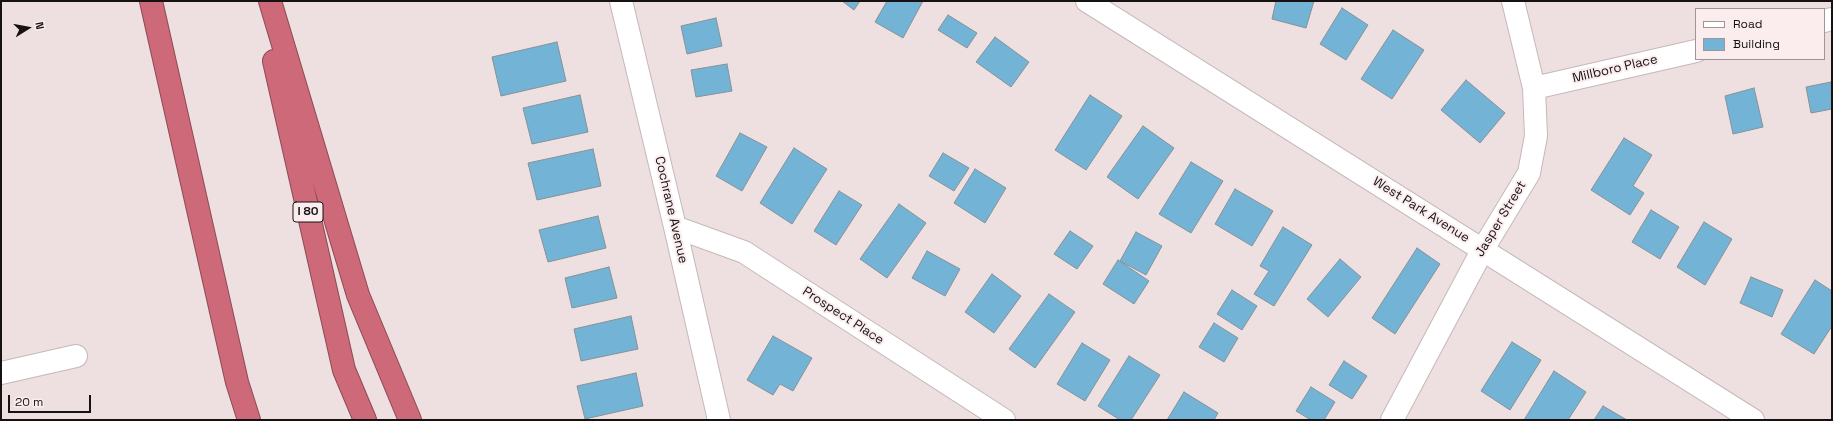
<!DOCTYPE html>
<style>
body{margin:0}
#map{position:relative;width:1833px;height:421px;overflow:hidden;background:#eee0e1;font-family:"Space Grotesk",sans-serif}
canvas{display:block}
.frame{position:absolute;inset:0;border:2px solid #161212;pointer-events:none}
.legend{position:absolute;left:1695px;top:8px;width:130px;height:52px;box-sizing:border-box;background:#fbedee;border:1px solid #9f9596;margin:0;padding:5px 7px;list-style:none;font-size:12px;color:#161212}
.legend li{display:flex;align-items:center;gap:8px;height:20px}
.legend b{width:20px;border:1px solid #9f9596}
.north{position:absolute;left:8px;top:8px;width:40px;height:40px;-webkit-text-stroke:3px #fbedee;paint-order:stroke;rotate:79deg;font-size:11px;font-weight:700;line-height:16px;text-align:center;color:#161212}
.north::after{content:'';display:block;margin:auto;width:14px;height:18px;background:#161212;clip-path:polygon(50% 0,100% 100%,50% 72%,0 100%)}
.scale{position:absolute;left:8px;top:395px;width:83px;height:18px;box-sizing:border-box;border:2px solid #161212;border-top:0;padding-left:5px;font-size:12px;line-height:14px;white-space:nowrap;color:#161212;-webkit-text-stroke:3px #fbedee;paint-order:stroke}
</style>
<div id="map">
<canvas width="1833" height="421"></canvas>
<div class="frame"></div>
<ul class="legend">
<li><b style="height:5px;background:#fff"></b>Road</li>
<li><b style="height:11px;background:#73b3d5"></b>Building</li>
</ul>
<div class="north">N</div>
<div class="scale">20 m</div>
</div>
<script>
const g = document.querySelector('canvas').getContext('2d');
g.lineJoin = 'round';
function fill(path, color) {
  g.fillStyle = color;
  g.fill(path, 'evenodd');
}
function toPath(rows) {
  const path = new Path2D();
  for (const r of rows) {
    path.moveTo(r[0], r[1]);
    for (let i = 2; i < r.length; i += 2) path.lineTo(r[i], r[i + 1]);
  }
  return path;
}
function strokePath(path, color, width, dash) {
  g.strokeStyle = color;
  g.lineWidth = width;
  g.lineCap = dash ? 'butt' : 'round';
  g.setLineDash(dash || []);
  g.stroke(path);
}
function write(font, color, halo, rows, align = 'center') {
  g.font = font + ' "Space Grotesk",sans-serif';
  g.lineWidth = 4;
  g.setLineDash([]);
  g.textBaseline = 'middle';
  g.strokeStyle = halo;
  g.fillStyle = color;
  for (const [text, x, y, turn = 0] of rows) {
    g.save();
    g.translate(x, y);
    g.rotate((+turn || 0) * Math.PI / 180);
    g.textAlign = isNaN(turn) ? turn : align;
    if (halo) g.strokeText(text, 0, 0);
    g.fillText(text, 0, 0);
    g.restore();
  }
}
const building = toPath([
 [842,1,860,1,854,10,842,1],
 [887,1,923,1,903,38,875,22,887,1],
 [1276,1,1314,1,1306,28,1272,19,1276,1],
 [1342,8,1368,25,1346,60,1320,44,1342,8],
 [948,15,977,33,967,48,938,30,948,15],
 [716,18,722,46,687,54,681,26,716,18],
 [1393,30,1424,50,1392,99,1361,79,1393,30],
 [995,37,1029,62,1011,87,976,62,995,37],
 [557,42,566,81,501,96,492,57,557,42],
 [727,64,732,91,696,97,691,70,727,64],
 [1466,80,1505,113,1480,143,1441,110,1466,80],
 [1831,82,1832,109,1811,113,1806,87,1831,82],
 [1754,88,1763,127,1733,134,1725,96,1754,88],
 [580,95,588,132,532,144,523,108,580,95],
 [1090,95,1122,116,1086,170,1055,150,1090,95],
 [1143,126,1174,148,1138,199,1107,177,1143,126],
 [740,133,767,147,742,191,716,176,740,133],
 [1624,138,1652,155,1633,186,1644,193,1630,215,1591,190,1624,138],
 [794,148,827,169,792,224,760,203,794,148],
 [593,149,601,186,537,200,528,163,593,149],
 [943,153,969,168,954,191,929,176,943,153],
 [1191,162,1223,181,1191,233,1159,214,1191,162],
 [975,169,1006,188,985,223,954,203,975,169],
 [1235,189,1273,211,1252,246,1215,224,1235,189],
 [839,191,862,205,836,245,814,231,839,191],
 [899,204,926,223,887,278,860,259,899,204],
 [1651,210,1679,227,1660,259,1632,242,1651,210],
 [598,216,606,248,548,262,539,230,598,216],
 [1704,222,1732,239,1705,285,1677,267,1704,222],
 [1283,227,1312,245,1274,306,1254,294,1269,271,1260,266,1283,227],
 [1070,231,1093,246,1077,269,1054,254,1070,231],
 [1136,232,1162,246,1146,275,1120,261,1136,232],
 [1417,248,1440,264,1395,334,1372,318,1417,248],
 [927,251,960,269,945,296,912,278,927,251],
 [1340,259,1361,277,1328,317,1307,299,1340,259],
 [1118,260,1149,281,1134,304,1103,284,1118,260],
 [609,267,617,298,572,308,565,278,609,267],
 [992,274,1021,296,994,333,965,312,992,274],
 [1751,277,1783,290,1772,317,1740,303,1751,277],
 [1815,280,1832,291,1832,326,1814,354,1781,334,1815,280],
 [1232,290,1257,306,1242,330,1217,314,1232,290],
 [1049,294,1075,312,1035,368,1009,349,1049,294],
 [631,316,638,349,581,361,574,329,631,316],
 [1214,323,1238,338,1224,362,1199,347,1214,323],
 [773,336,812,358,793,391,780,384,773,395,747,380,773,336],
 [1512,342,1541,360,1510,410,1481,391,1512,342],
 [1082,343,1110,360,1085,401,1057,384,1082,343],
 [1129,356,1160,375,1131,420,1120,420,1098,406,1129,356],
 [1344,361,1367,376,1352,399,1329,385,1344,361],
 [1554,371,1586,392,1568,420,1524,420,1554,371],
 [636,373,643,406,585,419,577,386,636,373],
 [1311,387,1335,402,1324,420,1311,420,1296,411,1311,387],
 [1184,392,1218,413,1214,420,1167,420,1184,392],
 [1603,406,1627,420,1594,420,1603,406]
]);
const minor = toPath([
 [621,1,675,227,719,420],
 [1087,1,1753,420],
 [1824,21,1832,19],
 [1534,88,1696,51],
 [675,227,744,252,1004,420],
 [1,373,76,356],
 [1392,420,1483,249,1529,173,1536,136,1534,88,1513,1]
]);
const highway = toPath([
 [151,1,237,382,249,420],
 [270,1,358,295,410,420],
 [274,61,344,370,365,420]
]);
const shields = [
 [308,212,30]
];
const shieldNames = [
 ["I 80",308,212]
];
const streetNames = [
 ["Millboro Place",1615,69,-13],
 ["Cochrane Avenue",671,210,77],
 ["West Park Avenue",1421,210,32],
 ["Jasper Street",1501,219,-59],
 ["Prospect Place",843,316,33]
];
fill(building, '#73b3d5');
strokePath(building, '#879197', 1);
strokePath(minor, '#c5b8b9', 24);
strokePath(highway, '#8d4b54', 24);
strokePath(minor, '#fff', 22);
strokePath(highway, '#cd6978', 22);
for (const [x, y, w] of shields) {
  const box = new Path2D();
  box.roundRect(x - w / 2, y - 10, w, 20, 3);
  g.fillStyle = '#fbedee';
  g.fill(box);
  strokePath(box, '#161212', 1);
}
write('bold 12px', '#161212', null, shieldNames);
write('13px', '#161212', '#fbedee', streetNames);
</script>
